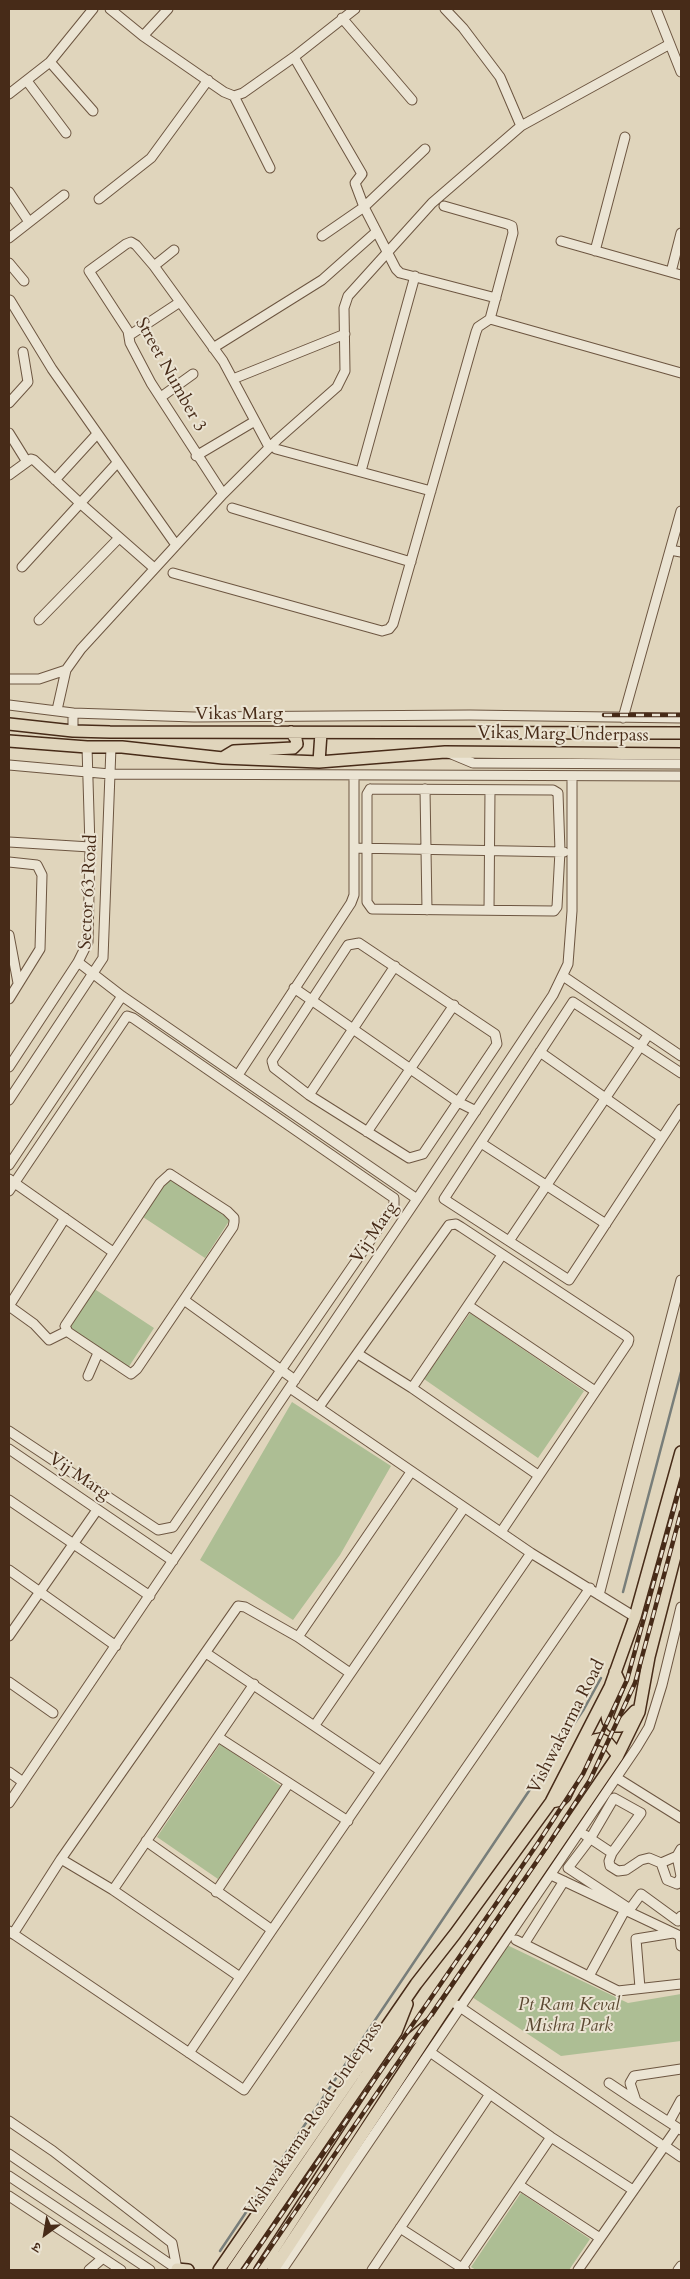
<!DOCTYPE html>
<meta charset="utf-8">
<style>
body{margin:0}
#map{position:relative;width:690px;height:2279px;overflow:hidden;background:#e0d5bc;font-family:Cardo,"Noto Serif Devanagari",serif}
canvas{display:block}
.frame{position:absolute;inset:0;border:10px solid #472b18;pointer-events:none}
.north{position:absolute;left:20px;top:2209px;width:50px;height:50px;-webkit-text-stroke:4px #ebe4d3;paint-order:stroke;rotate:212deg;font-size:14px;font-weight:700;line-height:20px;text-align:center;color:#472b18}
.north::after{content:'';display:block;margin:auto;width:18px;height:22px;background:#472b18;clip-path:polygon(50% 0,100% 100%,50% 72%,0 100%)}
</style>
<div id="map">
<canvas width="690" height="2279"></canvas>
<div class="frame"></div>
<div class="north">उ</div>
</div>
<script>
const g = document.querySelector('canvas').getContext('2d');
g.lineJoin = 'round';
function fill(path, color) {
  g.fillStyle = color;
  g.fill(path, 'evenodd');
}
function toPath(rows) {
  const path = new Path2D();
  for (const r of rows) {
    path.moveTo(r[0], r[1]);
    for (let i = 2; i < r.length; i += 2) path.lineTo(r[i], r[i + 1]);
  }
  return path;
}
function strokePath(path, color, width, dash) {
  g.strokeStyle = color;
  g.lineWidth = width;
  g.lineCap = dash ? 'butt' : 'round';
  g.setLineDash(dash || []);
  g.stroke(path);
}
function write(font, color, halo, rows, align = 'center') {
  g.font = font + ' Cardo,serif';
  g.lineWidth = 4;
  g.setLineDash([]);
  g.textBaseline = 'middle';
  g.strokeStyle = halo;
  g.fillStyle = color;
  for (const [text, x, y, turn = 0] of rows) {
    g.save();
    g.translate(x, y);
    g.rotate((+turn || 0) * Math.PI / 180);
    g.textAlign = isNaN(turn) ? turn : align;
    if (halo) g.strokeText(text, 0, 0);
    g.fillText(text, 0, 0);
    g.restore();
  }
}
const green = toPath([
 [170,1177,231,1218,205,1258,143,1217],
 [93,1288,154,1328,128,1368,66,1327],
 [470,1313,584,1391,538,1458,424,1379],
 [292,1402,391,1466,340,1555,293,1620,200,1560],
 [220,1744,281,1786,218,1879,157,1837],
 [507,1945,628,2003,681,1994,681,2041,561,2056,472,1997],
 [521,2193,590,2239,569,2270,476,2270,471,2267]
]);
const stream = toPath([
 [623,1592,681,1372],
 [220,2251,584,1709,601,1678]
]);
const minor = toPath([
 [110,9,143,36],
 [168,9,143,36,224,92,234,96,243,93,294,57,355,9],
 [445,9,463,28,500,77,521,126],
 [656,9,681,72],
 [342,18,412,100],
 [294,57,362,174,355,183,364,207,396,269,400,273,496,298],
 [50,62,93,111],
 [27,81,66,133],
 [9,94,50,62,93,9],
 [234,96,270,168],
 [9,192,29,222],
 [99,199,151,158,208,80],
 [322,236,364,207,425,149],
 [9,238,64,195],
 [561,241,681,275],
 [595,251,625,137],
 [9,263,24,281],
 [154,266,174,250],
 [671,272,681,233],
 [10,300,52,369,176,545],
 [490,319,681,373],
 [130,335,180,302],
 [213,348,322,280,376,232],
 [233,379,345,334],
 [161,397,193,374],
 [9,403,28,382,23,352],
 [9,433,27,462],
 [276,449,431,491],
 [196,456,255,421],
 [361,471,415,276],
 [9,475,31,459,34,460,80,503,154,568],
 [55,480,97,434],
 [223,494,151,383,130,343,128,331,89,271,126,244,131,242,136,245,154,266,223,361,269,447],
 [232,508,411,562],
 [670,550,681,552],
 [22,567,117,463],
 [173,573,382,631,389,629,393,624,476,332,478,327,490,319,513,233,512,226,507,224,444,206],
 [39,620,119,538],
 [9,679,39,679,66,670,81,649,223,494,277,440,337,387,345,371,344,308,348,296,432,203,521,126,670,44],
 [9,705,73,713,73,731],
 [57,710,66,670],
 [73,713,194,717,470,715,681,718],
 [623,718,681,511],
 [449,753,473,763,681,764],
 [9,765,110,774,681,776],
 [370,789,553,790,558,793,560,851,557,907,554,911,372,909,367,902,367,794,370,789],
 [425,789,427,910],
 [9,842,90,847],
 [354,848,564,852],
 [9,862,37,865,42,875,40,949,9,999],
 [489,910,490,790],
 [9,935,18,983],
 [359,943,495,1034,497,1044,423,1154,409,1158,309,1095,274,1068,272,1061,348,945,359,943],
 [78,962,122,996,417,1199],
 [563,976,681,1056],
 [294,988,458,1102,476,1111],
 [540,1052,662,1138],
 [9,1067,78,962,88,942,90,847,87,747],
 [681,1073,573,1002,444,1199,569,1280,681,1109],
 [238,1075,351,903,354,895,354,775],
 [309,1095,395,966],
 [9,1100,103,958,111,747],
 [367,1132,454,1005],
 [481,1143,606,1224],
 [9,1165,122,996],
 [170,1174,227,1211,234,1218,234,1222,233,1227,137,1369,131,1374,68,1332,65,1326,160,1183,170,1174],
 [9,1179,113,1252],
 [9,1191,127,1016,133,1018,388,1194,394,1198,394,1206,173,1527,158,1530,9,1431],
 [509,1241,648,1035],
 [184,1300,295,1380],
 [9,1306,65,1218],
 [9,1306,34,1324,49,1340,67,1331],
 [469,1306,595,1391],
 [358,1354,412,1388,538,1475],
 [88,1376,98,1353],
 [290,1388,531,1553,635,1617],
 [412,1388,502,1255],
 [319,1407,449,1225,456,1224,461,1227,626,1336,629,1339,628,1343,501,1532],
 [9,1449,173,1561],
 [9,1500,150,1596],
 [9,1570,116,1646],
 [599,1595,681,1280],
 [9,1636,97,1510],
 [298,1637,411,1472],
 [206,1653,381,1771],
 [9,1682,53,1713],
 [315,1725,464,1508],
 [218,1737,348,1821],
 [9,1772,23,1782],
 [617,1778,681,1818],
 [9,1803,417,1199,553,995,568,964,572,911,572,777],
 [585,1835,612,1853,609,1861,610,1866,618,1871,626,1870,641,1860,649,1858,661,1863,677,1856],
 [146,1841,272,1930],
 [681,1849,677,1856,681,1876],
 [612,1853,641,1813,614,1798,590,1839,568,1868,630,1909,641,1894,678,1921,681,1916],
 [61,1859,113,1890,240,1977],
 [661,1863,667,1880,677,1884,681,1877],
 [551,1875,680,1936,681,1946],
 [113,1890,254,1684],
 [216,1892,289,1783],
 [9,1931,244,2090,590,1588],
 [13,1934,61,1859,238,1606,245,1607,298,1637,350,1673],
 [516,1940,618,1991,681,1984],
 [524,1944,564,1881],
 [589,1976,625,1910],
 [640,1988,636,1939,673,1933],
 [457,2005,659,2143],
 [430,2052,551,2137,633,2190],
 [189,2053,272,1930,531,1553],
 [609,2083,636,2101],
 [9,2121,53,2151,172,2243,177,2269],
 [669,2122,681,2100],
 [681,2130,636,2101,630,2083,634,2076,681,2069],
 [665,2146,681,2157],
 [9,2154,177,2269],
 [9,2176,150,2270],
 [519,2185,600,2238],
 [9,2196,121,2270],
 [400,2228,465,2270],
 [462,2268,551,2137],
 [89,2270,103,2258],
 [282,2270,637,1747,649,1727,662,1685,681,1607],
 [372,2270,490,2094],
 [578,2270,677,2128],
 [678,2270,681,2266]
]);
const major = toPath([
 [9,724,73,731,110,732,681,733],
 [9,741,87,747,122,747,223,758,319,762,445,752,681,754],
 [224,757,234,751,293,748,297,744,296,739,291,732],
 [319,762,321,733],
 [615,1672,620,1683,607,1716,608,1721,613,1726,621,1726,635,1711],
 [551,1802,561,1800,565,1796,588,1747,595,1740,600,1739,608,1743,616,1753,617,1757],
 [177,2269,188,2270],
 [219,2270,416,1984,455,1934,551,1802,610,1687,635,1617,681,1452],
 [233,2270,396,2032,407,2004],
 [260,2270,408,2042,432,2022],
 [273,2270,441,2015,617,1757,639,1712,649,1657,681,1533]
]);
const rail = toPath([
 [604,715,681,715],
 [243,2270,538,1843,583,1774,627,1680,681,1483],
 [255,2270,546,1848,590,1780,635,1683,681,1512]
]);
const streetNames = [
 ["Street Number 3",170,375,61],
 ["Vikas Marg",239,715],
 ["Vikas Marg Underpass",563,735,1],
 ["Sector 63 Road",89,892,-87],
 ["Vij Marg",375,1233,-56],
 ["Vij Marg",79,1477,34],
 ["Vishwakarma Road",567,1727,-63],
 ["Vishwakarma Road Underpass",314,2119,-56]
];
const parkNames = [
 ["Pt Ram Keval",569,2006],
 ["Mishra Park",569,2027]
];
fill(green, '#adbe94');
strokePath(stream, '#787e7a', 2.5);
strokePath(minor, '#6d5641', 11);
strokePath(major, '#472b18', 14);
strokePath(minor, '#ebe4d3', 9);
strokePath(major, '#e0d5bc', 11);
strokePath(rail, '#472b18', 4.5);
strokePath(rail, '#ebe4d3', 2.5, [8]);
write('18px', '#472b18', '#ebe4d3', streetNames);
write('italic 18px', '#5b4831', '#ebe4d3', parkNames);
</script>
